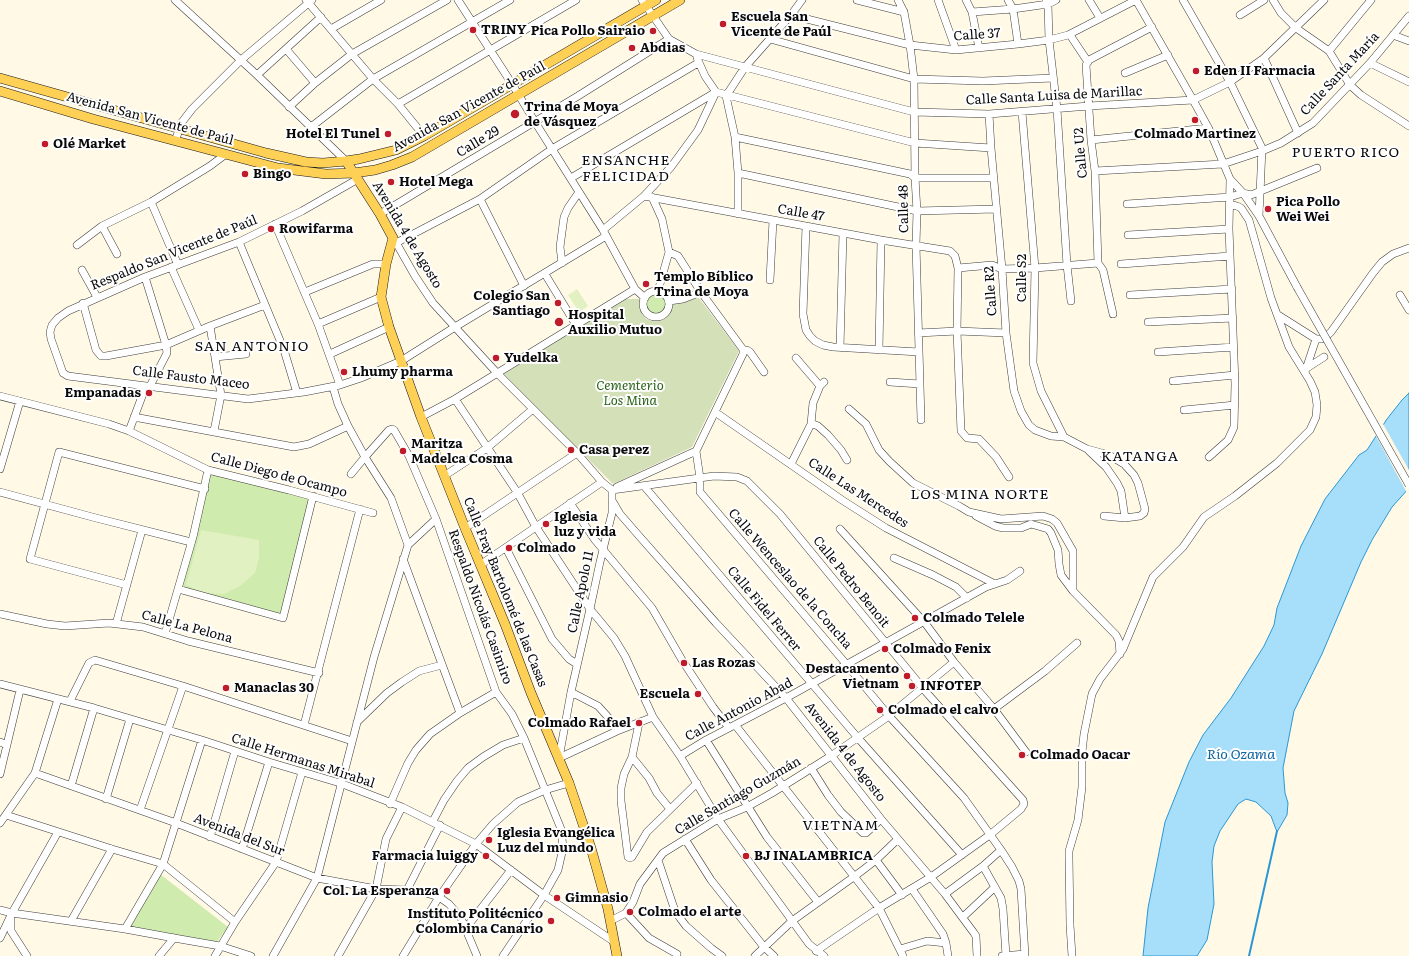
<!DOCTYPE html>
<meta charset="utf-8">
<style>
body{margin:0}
canvas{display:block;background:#fff9e6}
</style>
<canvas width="1409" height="956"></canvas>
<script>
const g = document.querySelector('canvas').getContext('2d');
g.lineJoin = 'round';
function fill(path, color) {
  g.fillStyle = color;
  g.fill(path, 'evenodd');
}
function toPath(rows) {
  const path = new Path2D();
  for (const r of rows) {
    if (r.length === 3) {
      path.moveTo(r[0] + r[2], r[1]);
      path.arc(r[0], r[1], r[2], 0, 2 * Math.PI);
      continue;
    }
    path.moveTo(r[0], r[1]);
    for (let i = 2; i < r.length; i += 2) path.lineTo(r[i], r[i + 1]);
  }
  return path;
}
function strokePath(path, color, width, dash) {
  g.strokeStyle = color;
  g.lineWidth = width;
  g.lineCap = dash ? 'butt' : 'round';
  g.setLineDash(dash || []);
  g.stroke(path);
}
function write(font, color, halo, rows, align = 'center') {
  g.font = font + ' Literata,serif';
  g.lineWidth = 4;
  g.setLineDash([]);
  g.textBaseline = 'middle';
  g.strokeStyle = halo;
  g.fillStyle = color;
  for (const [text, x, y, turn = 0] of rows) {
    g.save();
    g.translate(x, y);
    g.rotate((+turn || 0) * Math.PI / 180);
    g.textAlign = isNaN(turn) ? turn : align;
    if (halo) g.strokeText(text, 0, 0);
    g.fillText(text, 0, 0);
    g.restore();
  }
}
const green = toPath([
 [656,305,11],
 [210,473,311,499,280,614,183,587],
 [160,874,228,927,213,947,128,931]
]);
const cemetery = toPath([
 [699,298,739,351,692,447,613,484,504,374,626,299,640,299,639,307,642,314,646,319,652,321,665,318,670,312,673,304]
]);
const pitch = toPath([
 [577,289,588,306,579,312,568,295],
 [201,530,259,540,259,558,255,573,240,586,224,594,204,593,186,585]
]);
const water = toPath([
 [1409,393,1409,488,1392,507,1372,540,1361,562,1322,654,1294,711,1283,768,1285,793,1288,803,1287,815,1277,832,1271,816,1256,802,1246,799,1238,804,1220,831,1214,846,1212,862,1214,904,1207,940,1197,956,1143,956,1148,908,1165,822,1189,762,1203,735,1231,698,1264,646,1274,625,1277,608,1301,546,1325,499,1359,455,1367,450,1387,419,1402,400,1409,393]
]);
const pier = toPath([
 [1382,422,1409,470,1409,491,1407,493,1375,434]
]);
const stream = toPath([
 [1249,956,1277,831]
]);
const minor = toPath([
 [175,0,257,75,346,161],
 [306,0,373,79,398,104,424,136],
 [458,0,512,84,535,122,603,230,635,289,645,298],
 [642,0,669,39,696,54,914,112,989,114,1089,106,1193,100,1230,82,1264,58,1324,0],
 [857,0,904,12],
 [898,0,904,12,910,45,914,79,915,178,917,211,916,245,921,420],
 [938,0,956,50],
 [966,0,972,12,979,48],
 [1008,0,1013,9,1018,44],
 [1046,0,1048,4,1049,40,1057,109,1067,265,1071,301],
 [1089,0,1100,18],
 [1136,0,1193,100,1209,129,1230,179,1243,193,1259,216,1297,287],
 [1183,0,1230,82,1262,148,1259,216],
 [1273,0,1281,13,1296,28,1329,51,1350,85,1361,95,1409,126],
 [972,12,1013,9,1048,4,1056,0],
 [791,15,910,45,956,50,1018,44,1049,40,1068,35,1136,0],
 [1240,15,1264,0],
 [331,29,381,0],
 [1070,35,1088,62],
 [1393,35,1409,41],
 [770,39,914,79,983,81,1053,78],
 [286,49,315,83],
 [1329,51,1371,0],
 [1264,58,1298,133],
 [1370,63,1409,82],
 [1125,73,1168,55],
 [257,75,321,17],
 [398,104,576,0],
 [289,107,315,83,352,54,447,0],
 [1022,112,1035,268,1033,363,1041,391,1064,437],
 [989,114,991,148,1002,269,1006,333,1014,391,1021,411,1029,425,1035,430,1051,436,1064,437,1087,449,1109,455,1124,464,1134,475,1138,483,1145,509,1144,513,1140,516,1125,518,1104,516],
 [311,127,373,79,510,0],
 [735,137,910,174,915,178,994,178],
 [1091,140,1208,128],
 [175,141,182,122,192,109,241,60,312,0],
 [1095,171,1223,164,1262,151,1281,143,1313,123,1370,63,1409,16],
 [738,173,917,211,996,209],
 [571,178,716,92,915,143,991,148],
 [358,179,302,211,239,242,145,277,68,311,58,318,52,325,50,332,51,339,63,373,68,376,248,399,304,392,340,385,361,378,401,361,455,327,606,236],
 [644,196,881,240,950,251,955,256,958,268,957,331,961,431,967,438,979,439,996,457,1009,477],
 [652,197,662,219,669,252,658,291],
 [480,199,524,286],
 [151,202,178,265],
 [1127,204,1230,197,1243,193,1251,195,1317,168],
 [380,214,578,96,669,39],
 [738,214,738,173,735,137,726,96,745,67,791,15,802,0],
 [275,224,318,324,340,385],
 [102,226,117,254],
 [806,226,803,314,806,330,810,336,815,341,823,345,833,347,919,352],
 [603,230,644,196,671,167,698,130,716,92,705,76,697,58],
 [1128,235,1229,229],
 [394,239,415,276,433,303,497,373,577,453,602,482,612,490],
 [239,242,284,350,297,393],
 [396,243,480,199,552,149,698,63],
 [77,245,102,226,151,202,210,166,226,154],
 [669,252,678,256,701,292,742,348,743,350],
 [562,263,560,247,564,217,568,208,579,192],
 [1121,264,1230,256],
 [171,267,199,330],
 [958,268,992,265,1002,269,1035,268,1098,263],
 [82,270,97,297],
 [545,274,576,325],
 [770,280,773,220],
 [656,304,13],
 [305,292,373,264,386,264],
 [1130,295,1232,289],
 [1400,295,1409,310],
 [669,301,683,299,701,292],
 [83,303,96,350,101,356,106,356,166,345,210,326,265,305],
 [1113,314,1103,270,1098,263,1095,171,1091,140,1086,65,1089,60,1152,27],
 [1278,315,1316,339,1323,339,1331,332,1373,273,1382,262,1393,254,1409,248],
 [1148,322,1233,318],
 [318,324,381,297],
 [210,326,221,395,214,431],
 [918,333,957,331,1006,333],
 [840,348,843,233],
 [743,350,747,350,750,352,764,372],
 [879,350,881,240],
 [1158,352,1234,347],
 [330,354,389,327],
 [215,357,246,354],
 [796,358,820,386],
 [1307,368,1324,357],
 [1305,372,1316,339],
 [1173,381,1235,375],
 [890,382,920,384],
 [333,387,338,404,348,426,365,457,391,498,408,545],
 [0,396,109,424,129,431,208,470,289,490,373,513],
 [455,399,517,492,536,527,590,609,614,638,625,656,653,717,680,756,718,819,809,944,824,956],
 [849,409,866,424,879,450,889,461,913,483,959,506,969,512,1001,519,1043,516,1052,519,1057,523,1073,551,1073,591,1116,635,1119,641,1120,654],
 [1184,410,1235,405],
 [715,412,842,500,886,528,995,584],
 [134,417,294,447,309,444,348,426],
 [421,417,455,399,635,289],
 [811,424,813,403,820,386,824,382],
 [129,431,144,391,150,386,167,353,166,345,145,277],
 [696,451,700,478,700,492,847,665,889,716,964,798,1001,850,1012,867,1019,881,1021,889,1025,956],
 [1089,451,1106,467,1117,483,1121,491,1125,518],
 [1209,457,1228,440,1234,427,1235,384,1229,229,1230,179],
 [791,464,811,424,813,424,818,426,828,435,841,450,847,460],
 [0,469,20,401],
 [351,474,365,457,389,430,392,429,394,430,409,456,436,519,496,692,512,714,524,738,561,829,563,848,558,870,544,895,503,956],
 [444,476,487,448,533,409],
 [644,486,858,738,962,855],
 [617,487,696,451,743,354,743,350],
 [612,490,714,476,737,477,747,481,780,514,926,692,1023,800,1024,804,1021,809,991,834,931,877,879,908,816,951],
 [0,492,96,518,191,542],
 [613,502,620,514,640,537,716,623,786,698,881,819,945,894,974,933,976,936,977,956],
 [570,503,595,540,652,608,682,660,713,707,729,728],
 [976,516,995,526,1003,528,1021,528,1031,524,1048,529,1051,533,1058,550,1059,564,1061,575,1073,591],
 [465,528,577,453],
 [840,529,925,623,954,662,994,709,1026,752],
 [506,548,552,639,569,659,577,664],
 [894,558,933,575,956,587,967,598],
 [403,559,460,713],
 [480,565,602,482],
 [127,585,30,559,59,452,205,489],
 [178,589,283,618,313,496],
 [0,614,47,624,65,626,109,623,143,627,188,641,319,673],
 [116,624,142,530],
 [165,634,193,537,208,470],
 [0,684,94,708,202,740,269,762,340,783,402,807,476,844,544,895,613,941],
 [571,692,598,706,608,717,617,731],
 [70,701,89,663,95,660,183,686,352,741],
 [994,709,1045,671,1077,643],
 [357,722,387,693,402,682,419,671,442,665],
 [639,723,632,757,624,774,621,788,621,801,628,857,630,858,632,857,647,832,697,783],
 [304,725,360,509],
 [736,726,879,908,903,956],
 [706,740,767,837,818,902],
 [0,742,7,745],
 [680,756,706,740,786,698,986,587,1007,580,1020,571],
 [632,757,649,778,657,793,670,809],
 [559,758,571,692,590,609,600,562,612,513,612,490],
 [559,758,617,731,653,717],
 [811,768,828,795,841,812,863,833,866,833,881,819],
 [35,773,176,823,317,878,376,889,407,890,426,893,439,897,449,904,461,918,477,956],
 [0,774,20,690],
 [71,786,94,708],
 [106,799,130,719],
 [390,804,408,763,416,750,430,734,460,713,496,692],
 [140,810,183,686],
 [6,815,112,849,163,864,235,922],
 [433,821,444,800,457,781,468,768,483,757,503,745,524,738],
 [0,823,35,773,58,699],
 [210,837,235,751],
 [685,839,711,880,764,947,774,956],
 [242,849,269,762],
 [658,860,675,911,680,918,686,926,711,948,722,956],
 [876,860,902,895],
 [983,866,1001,898,1003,909,1006,956],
 [912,889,943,934,946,943,948,956],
 [407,890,440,825],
 [945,894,983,866,1001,850],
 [0,910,12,913,125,929,174,938,220,946,251,956],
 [626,913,649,938,677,954],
 [963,917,995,887],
 [11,919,11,931,27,956],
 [71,921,112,849],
 [610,921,626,913,633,902,640,884,663,853,718,819,747,807,772,793,831,756,886,718,954,662],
 [466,928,511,870],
 [125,929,163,864,202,740],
 [0,938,12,913,58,832],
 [900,949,927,941,946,943],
 [159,956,174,938],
 [215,956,235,922,276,862,302,772],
 [273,956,317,878,374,657,408,545,436,519],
 [338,956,376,889,386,839,402,807],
 [403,956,439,897,476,844,493,824,518,802,545,790,569,783],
 [755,956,792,921,855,876,876,860,898,839],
 [1002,956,1025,954],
 [1072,956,1070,925,1069,858,1069,851,1078,820,1082,787,1082,752,1084,734,1092,694,1100,679,1123,649,1153,577,1183,547,1204,517,1235,496,1277,463,1310,430,1316,417,1317,405,1315,392,1310,381,1289,347,1271,298,1249,220,1241,208,1237,206,1230,204]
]);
const major = toPath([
 [0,78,266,153,306,162,323,163,346,161,359,159,396,150,424,136,656,0],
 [0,91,93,119,278,168,326,174,354,173,375,170,392,165,412,157,680,0],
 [346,161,380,214,393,238,386,264,381,297,389,327,421,417,465,528,505,624,531,693,569,783,591,848,608,909,617,956]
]);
const minorBridge = toPath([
 [1297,287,1409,485]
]);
const markers = [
 [723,24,4,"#c01b29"],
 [473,30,4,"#c01b29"],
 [653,31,4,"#c01b29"],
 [632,48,4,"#c01b29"],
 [1196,71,4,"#c01b29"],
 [515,114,5,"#c01b29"],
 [1195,120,4,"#c01b29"],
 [388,134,4,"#c01b29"],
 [45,144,4,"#c01b29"],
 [245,174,4,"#c01b29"],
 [391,182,4,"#c01b29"],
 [1268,209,4,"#c01b29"],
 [271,229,4,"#c01b29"],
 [646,284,4,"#c01b29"],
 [558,303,4,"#c01b29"],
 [559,322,5,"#c01b29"],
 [496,358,4,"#c01b29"],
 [344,372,4,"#c01b29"],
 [149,393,4,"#c01b29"],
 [571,450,4,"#c01b29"],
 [403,451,4,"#c01b29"],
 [546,524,4,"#c01b29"],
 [509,548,4,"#c01b29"],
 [915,618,4,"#c01b29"],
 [885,649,4,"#c01b29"],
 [684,663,4,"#c01b29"],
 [907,676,4,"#c01b29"],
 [912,686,4,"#c01b29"],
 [226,688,4,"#c01b29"],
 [698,694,4,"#c01b29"],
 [880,710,4,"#c01b29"],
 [639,723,4,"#c01b29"],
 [1022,755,4,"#c01b29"],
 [489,840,4,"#c01b29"],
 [486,856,4,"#c01b29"],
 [746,856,4,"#c01b29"],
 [447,891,4,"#c01b29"],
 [557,898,4,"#c01b29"],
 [630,912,4,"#c01b29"],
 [551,921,4,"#c01b29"]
];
const poiNames = [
 ["Escuela San",731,17],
 ["Vicente de Paúl",731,32],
 ["TRINY",481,30],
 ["Pica Pollo Sairaio",645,31,"right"],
 ["Abdias",640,48],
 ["Eden II Farmacia",1204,71],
 ["Trina de Moya",524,107],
 ["de Vásquez",524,122],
 ["Hotel El Tunel",380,134,"right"],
 ["Colmado Martinez",1195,134,"center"],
 ["Olé Market",53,144],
 ["Bingo",253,174],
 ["Hotel Mega",399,182],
 ["Pica Pollo",1276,202],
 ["Wei Wei",1276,217],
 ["Rowifarma",279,229],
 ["Templo Bíblico",654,277],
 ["Trina de Moya",654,292],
 ["Colegio San",550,296,"right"],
 ["Santiago",550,311,"right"],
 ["Hospital",568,315],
 ["Auxilio Mutuo",568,330],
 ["Yudelka",504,358],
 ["Lhumy pharma",352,372],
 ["Empanadas",141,393,"right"],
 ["Maritza",411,444],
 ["Madelca Cosma",411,459],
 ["Casa perez",579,450],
 ["Iglesia",554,517],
 ["luz y vida",554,532],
 ["Colmado",517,548],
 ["Colmado Telele",923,618],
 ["Colmado Fenix",893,649],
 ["Las Rozas",692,663],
 ["Destacamento",899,669,"right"],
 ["Vietnam",899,684,"right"],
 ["INFOTEP",920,686],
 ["Manaclas 30",234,688],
 ["Escuela",690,694,"right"],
 ["Colmado el calvo",888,710],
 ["Colmado Rafael",631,723,"right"],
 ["Colmado Oacar",1030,755],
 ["Iglesia Evangélica",497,833],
 ["Luz del mundo",497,848],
 ["Farmacia luiggy",478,856,"right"],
 ["BJ INALAMBRICA",754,856],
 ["Col. La Esperanza",439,891,"right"],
 ["Gimnasio",565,898],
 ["Colmado el arte",638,912],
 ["Instituto Politécnico",543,914,"right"],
 ["Colombina Canario",543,929,"right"]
];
const streetNames = [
 ["Calle 37",977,35,-4],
 ["Calle Santa María",1340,74,-47],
 ["Calle Santa Luisa de Marillac",1054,96,-3],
 ["Avenida San Vicente de Paúl",469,107,-29],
 ["Avenida San Vicente de Paúl",150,119,15],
 ["Calle 29",478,142,-31],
 ["Calle U2",1081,153,-95],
 ["Calle 48",904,209,-91],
 ["Calle 47",801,213,10],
 ["Avenida 4 de Agosto",407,235,59],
 ["Respaldo San Vicente de Paúl",174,253,-22],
 ["Calle S2",1022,278,-90],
 ["Calle R2",991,291,-94],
 ["Calle Fausto Maceo",191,378,7],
 ["Calle Diego de Ocampo",279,475,15],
 ["Calle Las Mercedes",858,493,33],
 ["Calle Wenceslao de la Concha",790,579,49],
 ["Calle Pedro Benoit",851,582,51],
 ["Calle Fray Bartolomé de las Casas",505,592,68],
 ["Calle Apolo 11",581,592,-78],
 ["Respaldo Nicolás Casimiro",480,607,70],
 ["Calle Fidel Ferrer",764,609,50],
 ["Calle La Pelona",187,627,15],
 ["Calle Antonio Abad",739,710,-28],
 ["Avenida 4 de Agosto",845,752,52],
 ["Calle Hermanas Mirabal",303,761,18],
 ["Calle Santiago Guzmán",738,796,-30],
 ["Avenida del Sur",239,835,21]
];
const parkNames = [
 ["Cementerio",630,386],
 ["Los Mina",630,401]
];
const neighbourhoodNames = [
 ["PUERTO RICO",1346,153],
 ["ENSANCHE",626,161],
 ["FELICIDAD",626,177],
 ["SAN ANTONIO",252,347],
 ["KATANGA",1140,457],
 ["LOS MINA NORTE",980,495],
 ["VIETNAM",841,826]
];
const waterNames = [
 ["Río Ozama",1241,755]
];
fill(green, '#d0ebae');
fill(cemetery, '#d4e0b8');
fill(pitch, '#e2f1c1');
fill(water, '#a7defa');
strokePath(water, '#2a97d5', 1);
fill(pier, '#fff9e6');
strokePath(stream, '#2a97d5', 2);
strokePath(minor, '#3c3c3c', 8);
strokePath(major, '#1a1a1a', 10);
strokePath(minor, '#fff', 7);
strokePath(major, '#ffd056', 9);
strokePath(minorBridge, '#3c3c3c', 8, []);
strokePath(minorBridge, '#fff', 7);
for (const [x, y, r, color] of markers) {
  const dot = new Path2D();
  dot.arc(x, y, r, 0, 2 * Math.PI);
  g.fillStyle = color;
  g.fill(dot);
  strokePath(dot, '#fff', 1.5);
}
write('bold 13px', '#090909', '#fff', poiNames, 'left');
write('13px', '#090909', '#fff', streetNames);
write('italic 13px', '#2a6318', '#fff', parkNames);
g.letterSpacing = '1px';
write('14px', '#090909', '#fff', neighbourhoodNames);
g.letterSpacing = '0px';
write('italic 14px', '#0e65a0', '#fff', waterNames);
</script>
